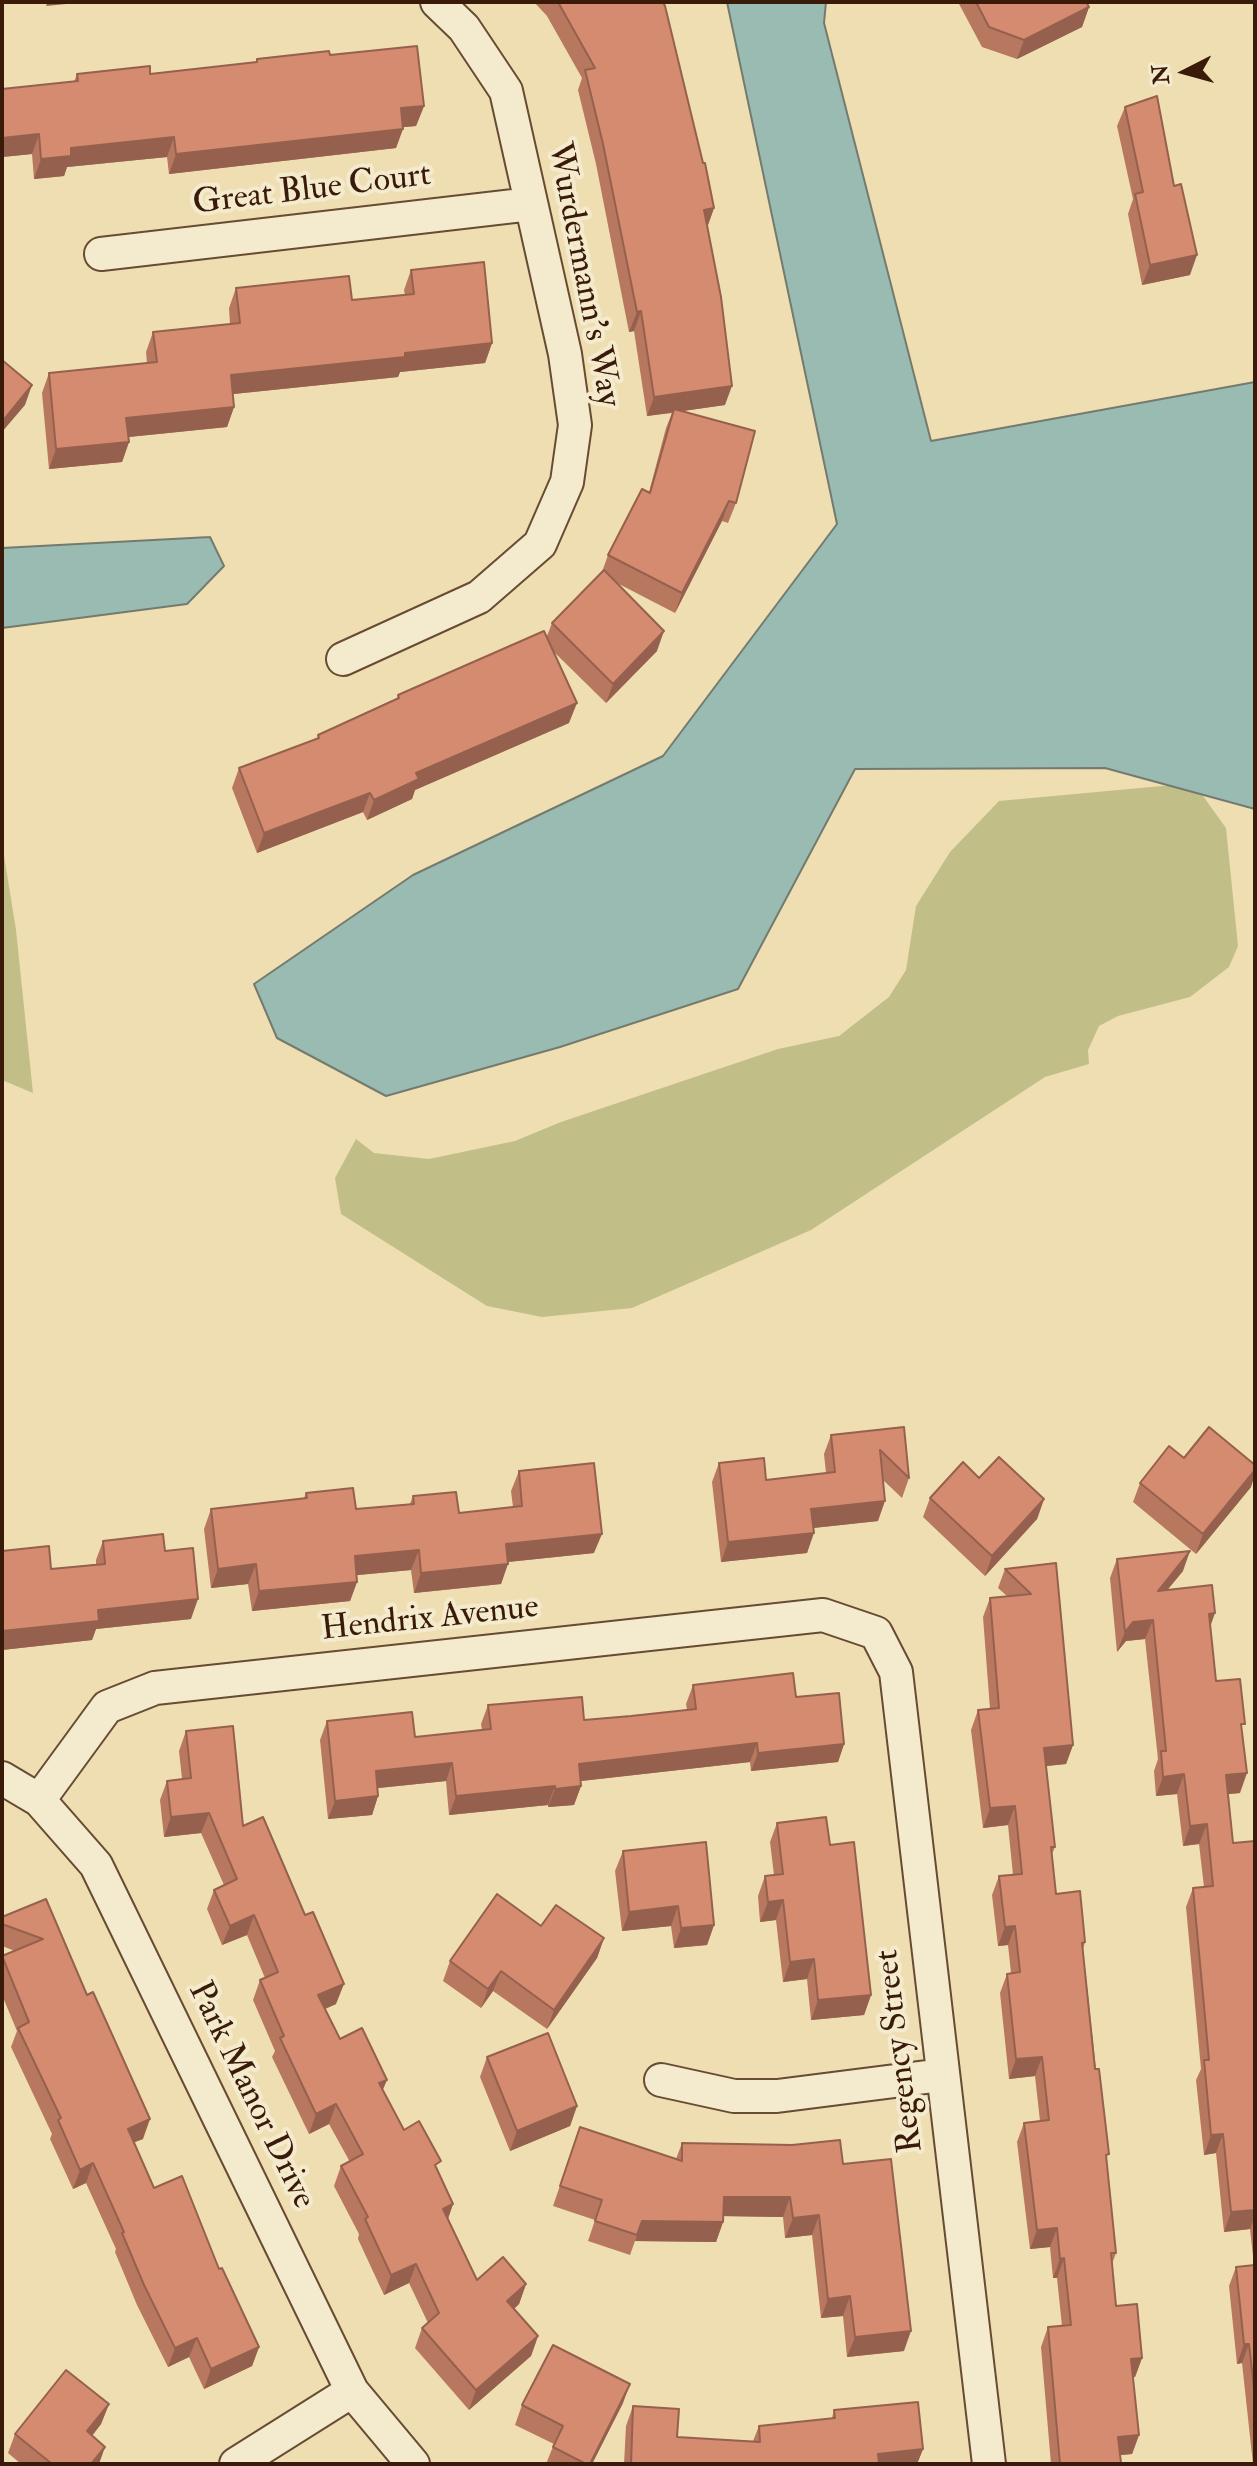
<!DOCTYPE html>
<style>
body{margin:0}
#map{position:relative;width:1257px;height:2466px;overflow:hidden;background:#eedeb2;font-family:"IM FELL Double Pica",serif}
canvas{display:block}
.frame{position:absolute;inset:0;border:4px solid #3a1a08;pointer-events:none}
.north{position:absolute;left:1145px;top:32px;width:80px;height:80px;-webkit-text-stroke:6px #f4eacd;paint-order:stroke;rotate:264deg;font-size:22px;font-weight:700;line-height:32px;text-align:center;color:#3a1a08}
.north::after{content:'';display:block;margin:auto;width:28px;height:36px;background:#3a1a08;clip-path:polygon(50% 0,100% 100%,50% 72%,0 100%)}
</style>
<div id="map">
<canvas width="1257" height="2466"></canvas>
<div class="frame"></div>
<div class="north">N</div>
</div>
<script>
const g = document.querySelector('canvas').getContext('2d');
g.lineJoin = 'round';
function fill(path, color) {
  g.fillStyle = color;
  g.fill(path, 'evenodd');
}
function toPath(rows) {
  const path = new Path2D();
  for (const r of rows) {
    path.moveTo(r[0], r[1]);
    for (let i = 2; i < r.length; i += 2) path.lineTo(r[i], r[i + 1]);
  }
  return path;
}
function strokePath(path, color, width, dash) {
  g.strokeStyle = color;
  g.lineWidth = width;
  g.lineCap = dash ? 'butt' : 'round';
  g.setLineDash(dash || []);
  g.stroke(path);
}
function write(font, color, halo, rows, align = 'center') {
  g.font = font + ' "IM FELL Double Pica",serif';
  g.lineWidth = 8;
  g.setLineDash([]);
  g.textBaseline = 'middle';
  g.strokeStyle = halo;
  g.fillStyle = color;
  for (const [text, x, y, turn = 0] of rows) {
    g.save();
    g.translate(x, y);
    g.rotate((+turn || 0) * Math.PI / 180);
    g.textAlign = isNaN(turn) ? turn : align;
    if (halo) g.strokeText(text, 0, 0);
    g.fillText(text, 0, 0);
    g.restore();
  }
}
const green = toPath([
 [1173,785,1203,796,1226,828,1238,946,1229,967,1190,997,1118,1016,1099,1026,1088,1050,1089,1064,1045,1077,811,1230,632,1308,542,1317,487,1306,341,1214,335,1178,356,1139,374,1153,429,1159,515,1141,561,1122,778,1049,839,1036,889,997,906,970,916,906,950,852,999,801],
 [2,843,16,930,33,1093,2,1080]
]);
const water = toPath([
 [727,2,826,2,824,23,931,441,1255,382,1255,809,1105,768,855,769,738,989,560,1047,386,1096,277,1038,254,984,413,875,663,756,837,524,727,2],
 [210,537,224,566,187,604,2,628,2,548,210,537]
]);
const minor = toPath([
 [101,254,531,204],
 [343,659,479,597,540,544,567,482,575,425,565,354,506,91,464,28,437,2],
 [2,1778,39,1800,96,1865,352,2391,413,2464],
 [39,1800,107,1707,155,1688,823,1615,876,1633,896,1672,989,2464],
 [661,2080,734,2096,777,2096,942,2075],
 [236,2464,352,2391]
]);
const wall = toPath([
 [534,2,663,2,714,208,707,227,725,405,683,411,736,503,728,523,722,521,675,613,615,582,657,651,606,703,553,651,569,723,415,790,412,799,367,820,363,812,257,853,232,788,239,768,317,739,318,735,397,698,398,695,547,636,552,623,602,572,608,555,649,492,666,428,672,413,647,416,634,331,629,332,596,164,578,90,582,78,547,16],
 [958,2,1086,2,1089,7,1082,27,1017,59,982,47],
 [330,55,424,106,416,126,403,127,396,148,169,174,167,157,67,167,64,176,34,179,32,154,2,157,74,82,77,74,150,74,255,63,257,59],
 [1125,107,1174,186,1190,275,1142,285,1128,214,1133,199,1117,126],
 [411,270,492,343,485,363,400,372,398,377,233,394,234,407,227,427,128,437,129,442,122,462,49,469,42,393,49,373,147,363,146,352,153,332,230,324,229,308,236,288,352,300,405,295,404,290],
 [904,1427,909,1478,902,1498,883,1480,878,1521,813,1528,807,1553,721,1562,712,1482,719,1463,766,1480,826,1473,824,1454,831,1435],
 [1184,1458,1251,1487,1196,1554,1133,1502,1140,1483],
 [519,1471,594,1553,508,1562,501,1584,414,1593,411,1570,357,1575,357,1582,350,1601,252,1611,248,1584,211,1588,204,1529,211,1509,304,1498,306,1493,356,1509,410,1504,413,1496,459,1513,513,1507,511,1491],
 [979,1478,1044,1499,1037,1519,985,1576,923,1517,930,1498],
 [103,1541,165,1551,191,1619,96,1629,92,1640,2,1650,2,1551,51,1569,96,1564,96,1560],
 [1117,1559,1183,1571,1167,1590,1210,1625,1216,1681,1242,1732,1240,1793,1228,1794,1233,1843,1255,1841,1255,2464,1253,2464,1242,2363,1237,2364,1229,2286,1236,2267,1254,2265,1250,2229,1224,2232,1216,2153,1204,2155,1196,2080,1201,2069,1186,1907,1193,1888,1204,1887,1199,1844,1183,1846,1177,1794,1156,1796,1154,1771,1158,1759,1145,1639,1126,1641,1117,1652,1110,1578],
 [1056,1563,1073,1745,1066,1764,1046,1766,1055,1847,1052,1854,1056,1894,1085,1942,1083,1949,1116,2253,1112,2264,1116,2306,1142,2358,1135,2377,1132,2377,1139,2435,1132,2454,1120,2455,1120,2464,1051,2464,1041,2347,1048,2327,1062,2326,1057,2278,1053,2278,1050,2247,1030,2249,1017,2142,1024,2123,1040,2121,1035,2076,1009,2079,1000,1993,1007,1974,1011,1973,1008,1945,998,1946,992,1895,999,1876,1013,1875,1008,1825,983,1828,971,1730,978,1710,990,1709,983,1617,990,1598,1007,1596,998,1588,1005,1569],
 [693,1685,796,1697,844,1744,838,1762,751,1771,750,1762,581,1781,581,1786,574,1805,548,1807,548,1805,449,1815,446,1781,378,1788,378,1796,372,1815,328,1819,320,1740,327,1721,415,1737,482,1730,481,1724,488,1705,584,1720,631,1716,687,1710,686,1704],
 [186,1731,243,1826,336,2004,325,2009,340,2039,383,2091,404,2130,438,2170,453,2204,448,2219,477,2280,526,2284,519,2304,514,2309,538,2336,531,2356,469,2410,415,2348,422,2328,428,2323,409,2283,384,2295,358,2239,359,2234,334,2186,341,2166,350,2162,329,2124,309,2134,272,2057,275,2051,253,2000,260,1980,265,1978,247,1935,222,1945,207,1909,214,1890,224,1885,201,1833,164,1837,160,1800,167,1781,182,1779,179,1751],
 [777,1823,830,1845,871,1995,864,2015,811,2020,807,1979,783,1982,776,1920,760,1922,758,1896,765,1876,774,1875,770,1842],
 [623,1851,714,1925,707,1945,674,1948,671,1926,622,1931,615,1871],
 [46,1899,143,2139,134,2142,154,2188,219,2269,259,2347,252,2366,204,2389,189,2357,168,2367,137,2305,115,2252,116,2249,86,2183,73,2189,50,2139,52,2134,11,2047,17,2031,2,1995,2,1956,15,1951,2,1946,2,1917],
 [541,1926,604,1938,597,1958,547,2029,493,1991,481,2008,443,1981,450,1961],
 [487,2057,577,2106,570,2126,510,2151,480,2077],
 [580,2127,676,2159,682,2143,843,2164,904,2351,847,2357,843,2316,821,2318,812,2235,785,2238,783,2217,724,2216,723,2222,716,2242,635,2241,630,2255,588,2241,595,2220,553,2206],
 [623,2403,592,2464,546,2464,554,2444,515,2425,522,2405],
 [109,2404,101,2424,92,2436,99,2464,21,2464,8,2453,15,2434],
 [633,2406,677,2437,753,2441,759,2426,832,2418,834,2410,923,2449,917,2464,624,2464,626,2426]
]);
const shadedWall = toPath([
 [48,2,86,2,46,6],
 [1089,7,1082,27,1017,59,1024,40],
 [424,106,416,126,394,128,401,108],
 [403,129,396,148,169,174,176,154],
 [39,134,32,154,2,157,2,138],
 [174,137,167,157,67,167,64,176,34,179,41,159,71,148],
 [714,208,707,228,704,210],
 [1197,255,1190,275,1142,285,1150,265],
 [641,311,634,331,629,332,637,312],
 [492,343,485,363,400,372,398,377,224,395,231,375,405,353],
 [32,385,25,405,2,432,2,422],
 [732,386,725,405,647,416,654,397],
 [234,407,227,427,119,438,126,418],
 [129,442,122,462,49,469,56,449],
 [729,501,722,521,675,613,682,593],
 [664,631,657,651,606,703,613,684],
 [577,703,569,723,415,790,412,799,367,820,374,800,416,773],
 [370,793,363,812,257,853,264,833],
 [1255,1470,1255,1475,1251,1487,1196,1554,1203,1534],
 [1044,1499,1037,1519,985,1576,992,1556],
 [885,1501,878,1521,804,1529,811,1509],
 [814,1533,807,1553,721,1562,728,1542],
 [602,1534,594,1553,498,1563,506,1544],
 [419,1550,411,1570,348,1576,355,1556],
 [1190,1551,1183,1571,1150,1611,1158,1591],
 [256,1564,248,1584,211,1588,218,1569],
 [508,1564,501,1584,414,1593,421,1573],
 [357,1582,350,1601,252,1611,259,1591],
 [198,1599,191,1619,96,1629,92,1640,2,1650,2,1631,98,1610],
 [1215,1613,1208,1633,1209,1614],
 [1153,1620,1145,1639,1126,1641,1117,1652,1125,1632,1133,1622],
 [757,1743,750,1762,572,1782,579,1764],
 [844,1744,838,1762,751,1771,758,1753],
 [1073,1745,1066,1764,1037,1767,1044,1748],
 [452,1763,446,1781,369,1789,376,1771],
 [1247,1773,1240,1793,1219,1795,1226,1775],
 [1184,1774,1177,1794,1156,1796,1163,1777],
 [555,1786,548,1805,449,1815,456,1796],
 [581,1786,574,1805,548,1807,555,1789],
 [378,1796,372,1815,328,1819,335,1801],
 [1015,1806,1008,1825,983,1828,990,1808],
 [209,1813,201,1833,164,1837,171,1817],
 [1207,1824,1199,1844,1183,1846,1190,1826],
 [783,1900,776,1920,760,1922,768,1902],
 [678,1906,671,1926,622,1931,629,1912],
 [254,1915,247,1935,222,1945,230,1926],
 [714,1925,707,1945,674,1948,681,1928],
 [1015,1926,1008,1945,998,1946,1005,1927],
 [604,1938,597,1958,547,2029,554,2010],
 [814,1959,807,1979,783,1982,790,1962],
 [501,1971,493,1991,481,2008,488,1989],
 [344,1984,336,2004,311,2015,318,1995],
 [871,1995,864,2015,811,2020,818,2000],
 [1042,2057,1035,2076,1009,2079,1016,2059],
 [387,2080,379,2099,379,2083],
 [336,2104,329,2124,309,2134,316,2114],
 [577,2106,570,2126,510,2151,517,2131],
 [150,2119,143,2139,120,2148,128,2129],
 [1223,2134,1216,2153,1204,2155,1211,2135],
 [93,2163,86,2183,73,2189,80,2170],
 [724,2197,790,2197,783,2217,717,2216],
 [453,2204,446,2224,443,2209],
 [1255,2210,1255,2216,1250,2229,1224,2232,1231,2212],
 [819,2215,812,2235,785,2238,793,2218],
 [642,2221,723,2222,716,2242,635,2241],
 [1057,2228,1050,2247,1030,2249,1037,2230],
 [1064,2258,1057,2278,1053,2278,1060,2259],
 [416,2264,409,2283,384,2295,391,2275],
 [526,2284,519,2304,500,2321,507,2301],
 [850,2296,843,2316,821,2318,828,2299],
 [911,2331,904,2351,847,2357,855,2337],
 [538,2336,531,2356,469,2410,476,2390],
 [197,2338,189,2357,168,2367,175,2348],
 [1244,2344,1249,2344,1242,2363,1237,2364],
 [259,2347,252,2366,204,2389,211,2369],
 [1142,2358,1135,2377,1124,2378,1131,2359],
 [630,2384,623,2403,592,2464,590,2464],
 [109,2404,101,2424,80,2451,87,2431],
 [1139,2435,1132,2454,1111,2456,1118,2437],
 [105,2447,99,2464,91,2464],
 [923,2449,917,2464,874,2464,878,2454]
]);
const building = toPath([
 [558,2,663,2,665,6,703,163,705,163,714,208,704,210,721,297,732,386,654,397,641,311,637,312,603,144,585,70,595,68,558,2],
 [976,2,1086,2,1089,7,1024,40,989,27,976,2],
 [417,46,424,106,401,108,403,129,176,154,174,137,71,148,71,156,41,159,39,134,2,138,2,89,78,81,77,74,150,66,150,74,257,62,257,59,329,51,330,55,417,46],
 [1157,96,1174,186,1181,184,1197,255,1150,265,1135,194,1143,192,1125,107,1157,96],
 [484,262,492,343,405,353,405,357,231,375,234,407,126,418,129,442,56,449,49,373,157,362,153,332,240,323,236,288,349,276,352,300,414,294,411,270,484,262],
 [2,360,32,385,2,422,2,360],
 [674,409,755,431,736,503,729,501,682,593,608,555,642,489,650,493,674,409],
 [604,570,664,631,613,684,552,623,604,570],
 [544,631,577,703,416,773,419,779,374,800,370,793,264,833,239,768,319,738,318,735,399,698,398,695,544,631],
 [904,1427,909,1478,880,1450,885,1501,811,1509,814,1533,728,1542,719,1463,764,1458,766,1480,835,1472,831,1435,904,1427],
 [1209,1427,1255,1465,1255,1470,1203,1534,1140,1483,1169,1446,1184,1458,1209,1427],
 [999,1457,1044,1499,992,1556,930,1498,963,1462,979,1478,999,1457],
 [594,1463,602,1534,506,1544,508,1564,421,1573,419,1550,355,1556,357,1582,259,1591,256,1564,218,1569,211,1509,307,1498,306,1493,353,1488,356,1509,414,1504,413,1496,456,1492,459,1513,522,1506,519,1471,594,1463],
 [163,1534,165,1551,193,1548,198,1599,98,1610,99,1621,2,1631,2,1551,49,1546,51,1569,105,1564,103,1541,163,1534],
 [1190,1551,1158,1591,1212,1585,1215,1613,1209,1614,1216,1681,1240,1679,1245,1724,1241,1724,1247,1773,1226,1775,1233,1843,1255,1841,1255,2210,1231,2212,1223,2134,1211,2135,1204,2060,1209,2060,1193,1888,1213,1886,1207,1824,1190,1826,1184,1774,1163,1777,1161,1751,1166,1751,1153,1620,1133,1622,1125,1632,1117,1559,1190,1551],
 [1056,1563,1073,1745,1044,1748,1055,1847,1051,1847,1056,1894,1080,1891,1085,1942,1082,1943,1095,2069,1099,2069,1109,2154,1106,2155,1116,2253,1111,2253,1116,2306,1137,2304,1142,2358,1131,2359,1139,2435,1118,2437,1121,2463,1109,2464,1060,2464,1048,2327,1071,2325,1064,2258,1060,2259,1057,2228,1037,2230,1024,2123,1049,2120,1042,2057,1016,2059,1007,1974,1020,1972,1015,1926,1005,1927,999,1876,1022,1874,1015,1806,990,1808,978,1710,999,1708,990,1598,1031,1594,1005,1569,1056,1563],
 [793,1673,796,1697,839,1693,844,1744,758,1753,757,1743,579,1764,581,1786,555,1789,555,1786,456,1796,452,1763,376,1771,378,1796,335,1801,327,1721,412,1712,415,1737,491,1729,488,1705,582,1697,584,1720,631,1716,696,1709,693,1685,793,1673],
 [233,1726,243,1826,263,1817,305,1915,313,1912,344,1984,318,1995,340,2039,362,2028,387,2080,379,2083,404,2130,419,2121,441,2161,435,2165,453,2204,443,2209,477,2280,503,2257,526,2284,507,2301,538,2336,476,2390,422,2328,439,2313,416,2264,391,2275,365,2219,368,2217,341,2166,363,2154,336,2104,316,2114,280,2038,284,2036,260,1980,278,1972,254,1915,230,1926,214,1890,237,1879,209,1813,171,1817,167,1781,191,1778,186,1731,233,1726],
 [826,1817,830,1845,854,1842,871,1995,818,2000,814,1959,790,1962,783,1900,768,1902,765,1876,783,1874,777,1823,826,1817],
 [706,1842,714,1925,681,1928,678,1906,629,1912,623,1851,706,1842],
 [497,1894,541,1926,556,1905,604,1938,554,2010,501,1971,488,1989,450,1961,497,1894],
 [46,1899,87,1995,93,1992,150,2119,128,2129,154,2188,182,2176,219,2269,222,2268,259,2347,211,2369,197,2338,175,2348,144,2285,122,2233,124,2232,93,2163,80,2170,58,2120,61,2118,18,2028,29,2022,2,1956,43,1939,2,1924,2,1917,46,1899],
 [548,2033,577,2106,517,2131,487,2057,548,2033],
 [580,2127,682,2161,682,2143,792,2145,840,2140,843,2164,891,2159,911,2331,855,2337,850,2296,828,2299,819,2215,793,2218,790,2197,724,2197,723,2222,642,2221,637,2235,595,2221,602,2200,560,2186,580,2127],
 [1255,2265,1255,2397,1249,2344,1244,2344,1236,2267,1255,2265],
 [553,2345,630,2384,590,2464,586,2464,553,2447,563,2426,522,2405,553,2345],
 [66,2370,109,2404,87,2431,105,2447,91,2464,52,2464,15,2434,66,2370],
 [918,2402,923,2449,878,2454,879,2464,631,2464,633,2406,679,2409,677,2437,760,2442,759,2426,835,2418,834,2410,918,2402]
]);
const streetNames = [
 ["Great Blue Court",312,191,-7],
 ["Wurdermann's Way",582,275,79],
 ["Hendrix Avenue",430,1620,-6],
 ["Regency Street",901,2051,-97],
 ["Park Manor Drive",250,2096,64]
];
fill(green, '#c1bf87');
fill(water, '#9abbb2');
strokePath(water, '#747b6e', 2);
strokePath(minor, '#674b32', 36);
strokePath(minor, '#f4eacd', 32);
fill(wall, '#b7785f');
fill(shadedWall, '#95614e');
fill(building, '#d58b6f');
strokePath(building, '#95614e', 2);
write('34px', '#3a1a08', '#f4eacd', streetNames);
</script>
